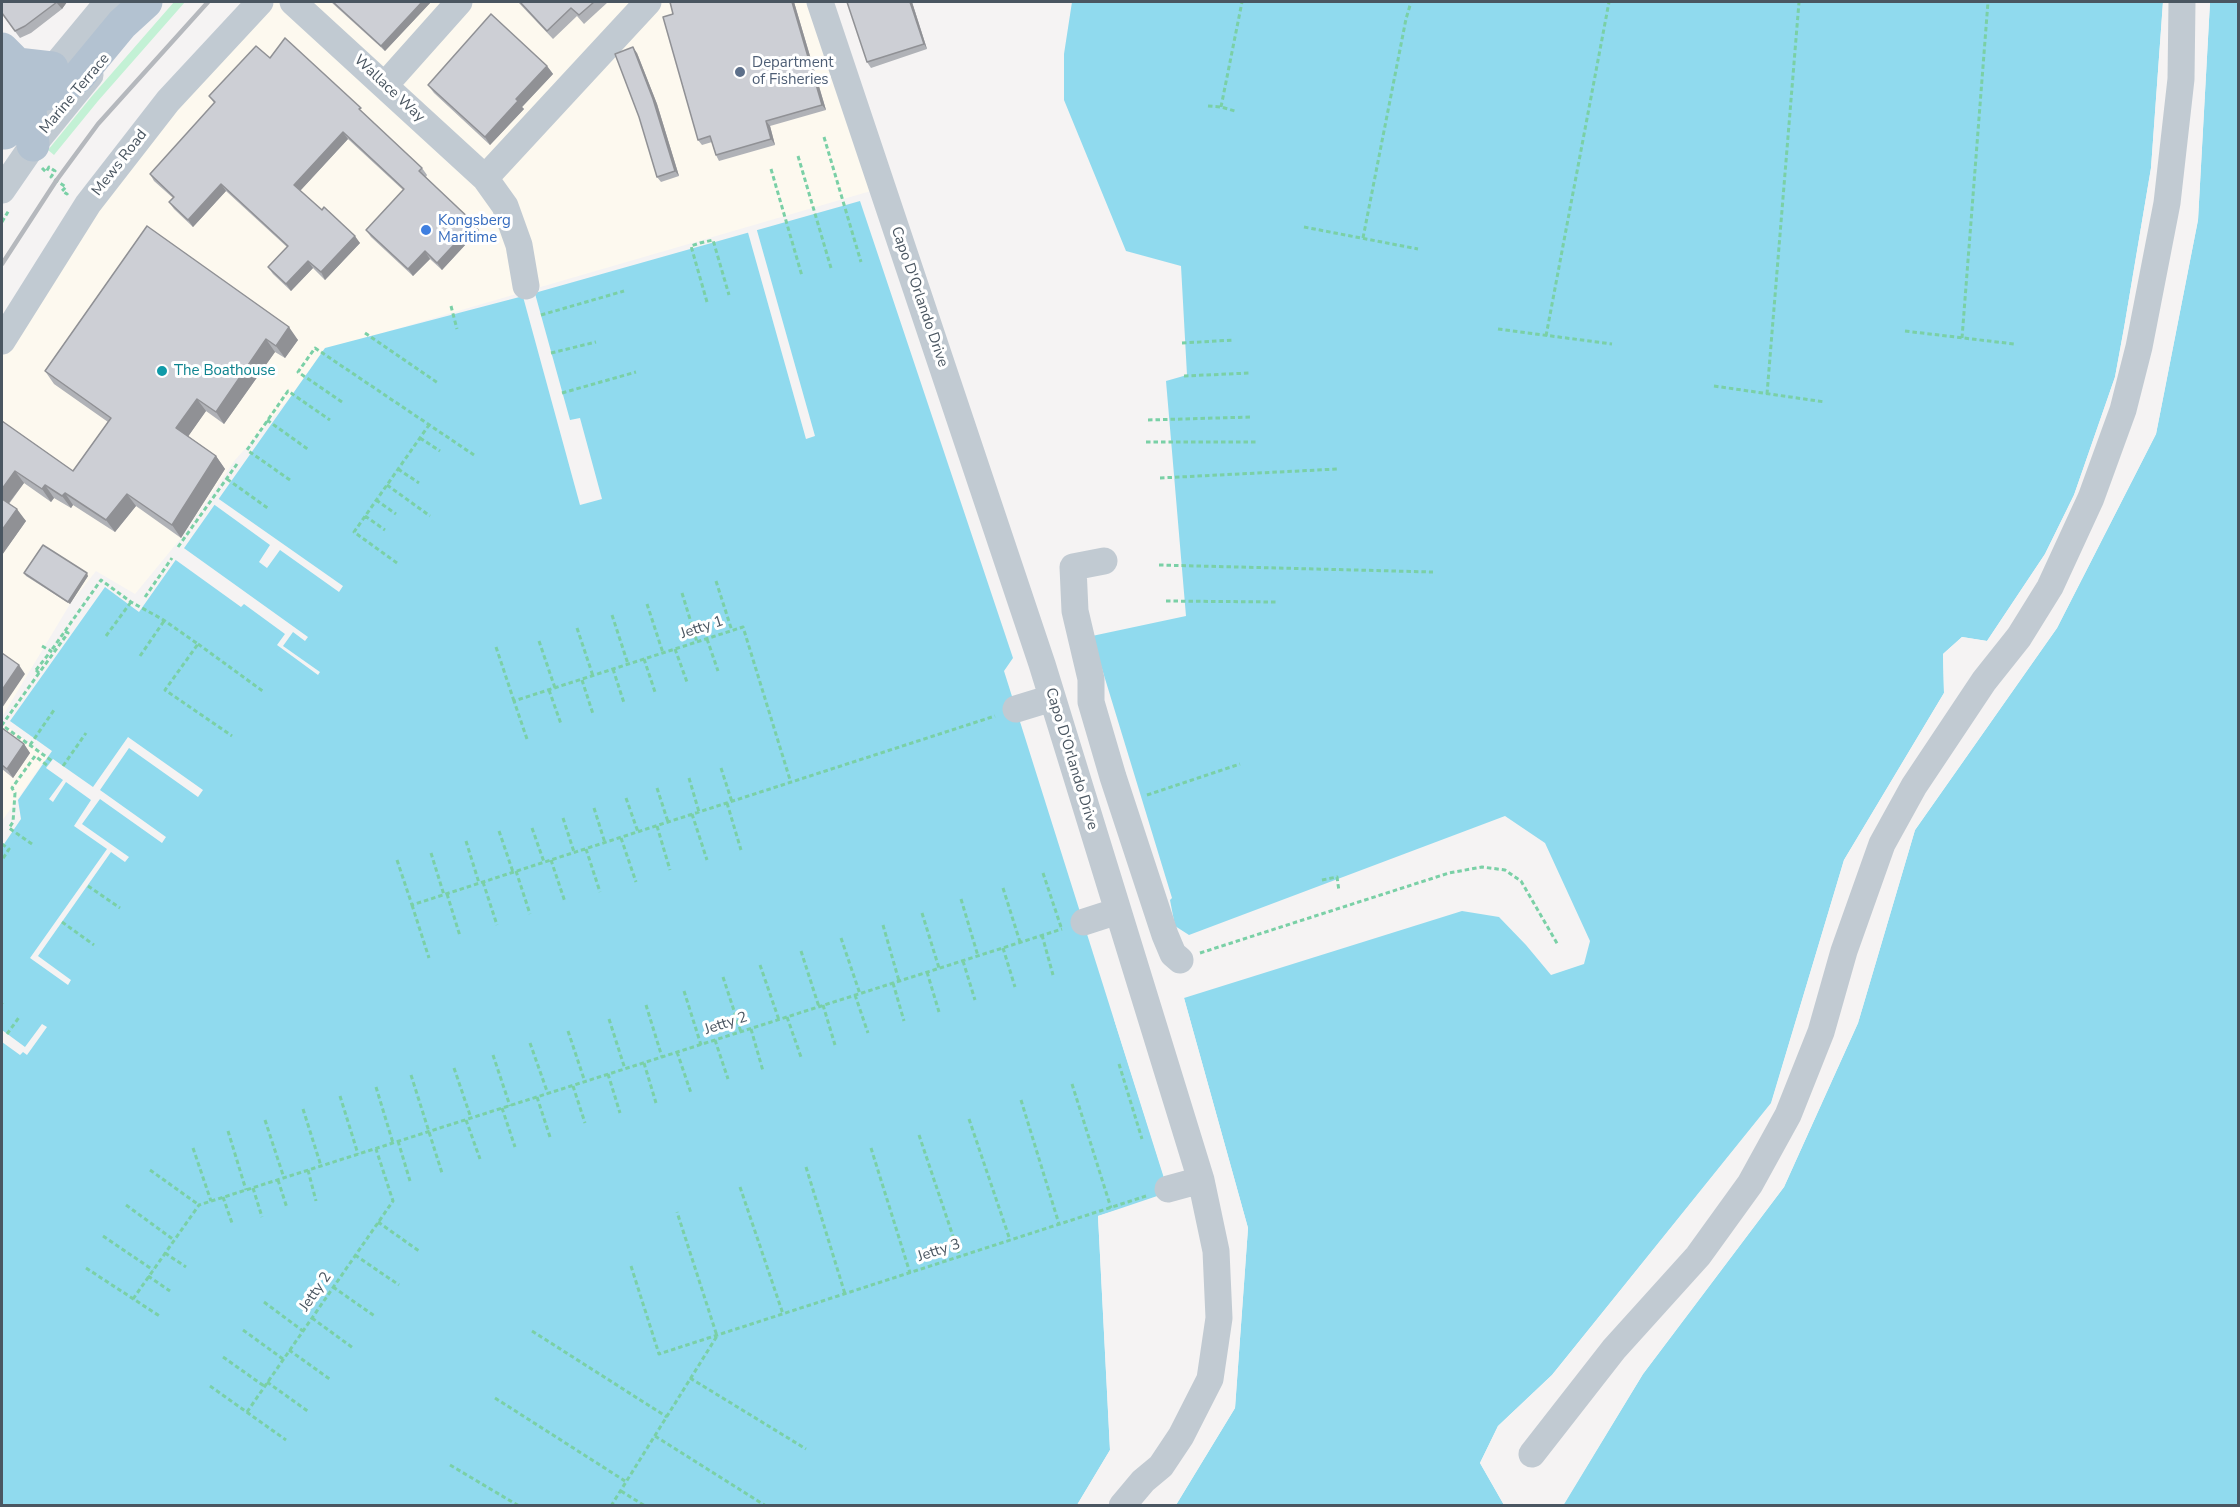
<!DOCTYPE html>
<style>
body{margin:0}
#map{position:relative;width:2240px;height:1507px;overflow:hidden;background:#f5f3f3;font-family:"Nunito Sans",sans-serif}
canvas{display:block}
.frame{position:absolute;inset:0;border:3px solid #4a5661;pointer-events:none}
</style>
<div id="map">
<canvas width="2240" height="1507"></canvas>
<div class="frame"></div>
</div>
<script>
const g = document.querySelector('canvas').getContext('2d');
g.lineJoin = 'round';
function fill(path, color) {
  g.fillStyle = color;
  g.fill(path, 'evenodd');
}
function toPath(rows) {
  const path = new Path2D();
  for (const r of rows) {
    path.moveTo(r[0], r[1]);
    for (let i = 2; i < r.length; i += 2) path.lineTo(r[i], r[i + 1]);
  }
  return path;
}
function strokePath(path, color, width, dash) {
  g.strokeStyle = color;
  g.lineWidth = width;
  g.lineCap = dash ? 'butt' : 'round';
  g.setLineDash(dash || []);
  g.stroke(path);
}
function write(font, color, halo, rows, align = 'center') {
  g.font = font + ' "Nunito Sans",sans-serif';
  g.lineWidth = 6;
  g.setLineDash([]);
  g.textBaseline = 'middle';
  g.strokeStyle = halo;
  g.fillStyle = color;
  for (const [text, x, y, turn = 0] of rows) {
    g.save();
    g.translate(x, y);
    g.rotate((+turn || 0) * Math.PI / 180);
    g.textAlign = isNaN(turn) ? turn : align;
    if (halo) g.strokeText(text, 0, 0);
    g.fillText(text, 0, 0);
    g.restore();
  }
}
const commercial = toPath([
 [247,2,832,2,895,184,341,345,328,355,235,460,181,538,135,594,96,571,70,604,2,717,2,324],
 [2,722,47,757,2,821]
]);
const green = toPath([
 [174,2,185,2,98,101,54,155,48,150,92,96]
]);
const water = toPath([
 [1072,2,2163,2,2151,168,2124,328,2115,377,2074,495,2045,554,1987,641,1962,637,1943,654,1944,693,1844,860,1771,1103,1552,1375,1498,1426,1480,1463,1504,1505,1513,1505,1176,1505,1235,1408,1248,1228,1184,998,1462,911,1499,917,1526,945,1551,975,1584,964,1590,941,1545,843,1505,816,1189,935,1175,926,1170,900,1172,898,1092,636,1186,616,1166,381,1187,375,1181,266,1126,251,1064,100,1064,54],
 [2210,2,2238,2,2238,1505,1563,1506,1643,1374,1784,1187,1858,1023,1915,830,2057,628,2156,434,2198,220],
 [860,201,1013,658,1004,671,1169,1194,1098,1216,1110,1450,1077,1505,2,1506,2,847,21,819,18,800,52,751,10,721,105,587,139,612,325,348,531,294]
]);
const pier = toPath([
 [2163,2,2166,2,2154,168,2127,328,2118,378,2077,496,2047,556,1990,643,1963,640,1946,655,1946,694,1847,861,1774,1105,1554,1377,1500,1427,1483,1463,1506,1502,1514,1503,1516,1506,1504,1505,1480,1463,1498,1426,1552,1375,1771,1104,1844,860,1944,693,1943,654,1962,637,1987,641,2045,554,2074,495,2115,377,2124,328,2151,168],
 [2207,2,2210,2,2198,220,2156,434,2057,628,1915,830,1858,1023,1784,1187,1643,1374,1563,1505,1560,1506,1641,1372,1782,1185,1855,1021,1913,829,2054,627,2153,433,2195,220],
 [756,227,815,436,806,439,747,229],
 [534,290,570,420,580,418,602,499,580,505,522,293],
 [216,497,343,586,339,592,280,550,267,568,259,562,270,545,212,503],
 [181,546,308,637,305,641,293,632,283,646,320,672,318,675,277,645,285,634,244,604,241,607,173,558],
 [128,737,203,790,198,797,129,748,100,790,166,837,162,843,100,799,82,824,129,857,125,862,111,852,38,956,71,980,68,985,30,958,107,849,74,826,91,800,66,782,53,802,49,799,63,780,46,768,53,759,93,787],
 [1181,998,1184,998,1248,1228,1235,1408,1176,1505,1173,1506,1232,1407,1245,1229],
 [1117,1018,1171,1188,1170,1197,1101,1218,1113,1451,1080,1506,1077,1505,1110,1450,1098,1216,1169,1192,1114,1019],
 [42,1024,47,1027,27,1055,23,1052,20,1055,2,1042,2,1030,25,1047]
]);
const path = toPath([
 [1208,106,1221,107,1235,111],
 [1221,107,1242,2],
 [824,137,861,262],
 [798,156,831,268],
 [42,168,46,172,49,167,55,171,51,177,66,187,62,191,67,194,68,193],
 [771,169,802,276],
 [2,222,9,210],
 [1304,227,1418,249],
 [1363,238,1406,19,1411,2],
 [707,302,691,246,700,243,713,240,729,295],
 [451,306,457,329],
 [541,315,624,291],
 [1498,329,1612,344],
 [1905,331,2014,344],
 [365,333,438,383],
 [1546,336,1609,2],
 [1962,338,1988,2],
 [1182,343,1234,340],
 [551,353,596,342],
 [1184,376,1250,373],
 [1714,386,1825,402],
 [562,393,636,372],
 [1767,394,1799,2],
 [342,402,298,372,315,348,474,455],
 [267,420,309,450],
 [1148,420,1251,417],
 [420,438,440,451],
 [1146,442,1258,442],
 [398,469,419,483],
 [1160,478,1337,469],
 [227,479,269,509],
 [290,480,247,450,288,391,330,420],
 [387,485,430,516],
 [376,500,396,514],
 [365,516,385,530],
 [178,547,237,464],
 [397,563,354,532,429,425],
 [1159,565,1433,572],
 [716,581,732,631],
 [682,593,697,642],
 [145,597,172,558],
 [1166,601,1277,602],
 [647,604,663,653],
 [612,615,628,664],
 [577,628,593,676],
 [65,631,101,580,131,602,162,619,198,644,165,690,232,736],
 [106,636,131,602],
 [707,639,718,671],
 [539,641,555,688],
 [198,644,264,692],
 [496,647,514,701],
 [675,649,687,682],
 [140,656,164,621],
 [644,659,655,692],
 [613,669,624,703],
 [36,670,39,673,68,633,65,631,51,651],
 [36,670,51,651,42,646],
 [39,673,2,725,52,761],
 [582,680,593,714],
 [549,690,561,724],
 [527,739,514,701,743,627,791,783],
 [30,745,54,710],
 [63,766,86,733],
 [721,768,732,802],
 [689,778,699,812],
 [657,788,668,822],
 [1147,795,1240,764],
 [626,798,638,832],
 [727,803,741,850],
 [594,808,605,843],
 [692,814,707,860],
 [563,818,574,852],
 [657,826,670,870],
 [532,828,544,862],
 [499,831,513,872],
 [621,838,636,882],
 [466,841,479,883],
 [2,844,9,849,2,860],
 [32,844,9,828,13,822,15,793,12,788,35,756,48,766],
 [586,849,600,892],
 [431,853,444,895],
 [397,860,412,905,995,716],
 [551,860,565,902],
 [516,871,530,914],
 [1043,873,1061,927],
 [1322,880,1337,877,1339,891],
 [483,882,497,925],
 [88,886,120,908],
 [1003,888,1020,942],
 [447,894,460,936],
 [961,899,978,956],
 [412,905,429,958],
 [922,913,939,968],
 [62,922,94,945],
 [883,925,899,981],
 [1042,935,1053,975],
 [841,938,860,994],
 [1003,948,1015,987],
 [801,951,819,1007],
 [1200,953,1449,873,1482,867,1505,870,1521,881,1558,945],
 [963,961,975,1000],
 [760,965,779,1020],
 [927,972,939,1012],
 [723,977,741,1032],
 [893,983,904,1021],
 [684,991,701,1045],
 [855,995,868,1033],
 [2,1004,2,1003],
 [646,1005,662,1057],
 [823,1005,835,1045],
 [787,1017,801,1057],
 [609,1019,625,1069],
 [751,1029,763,1071],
 [568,1031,585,1082],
 [7,1034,20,1016],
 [715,1040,728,1079],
 [530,1043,548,1094],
 [677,1052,691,1093],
 [493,1055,510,1106],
 [644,1063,656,1103],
 [1119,1064,1142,1139],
 [454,1068,471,1118],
 [608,1074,620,1113],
 [411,1075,442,1173],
 [1072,1084,1111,1208],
 [573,1086,585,1123],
 [376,1087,393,1143],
 [340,1096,358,1154],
 [537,1097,550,1137],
 [1021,1100,1059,1224],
 [502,1108,515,1147],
 [303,1109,321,1166],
 [969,1119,1010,1240],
 [265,1120,284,1178],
 [466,1120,480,1159],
 [228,1131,246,1190],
 [919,1135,960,1257],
 [398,1141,410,1181],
 [193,1148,211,1201],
 [871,1148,910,1273],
 [806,1167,845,1294],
 [150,1170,199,1205],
 [308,1170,316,1201],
 [278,1180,287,1208],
 [740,1187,783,1314],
 [253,1188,262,1217],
 [223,1197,232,1223],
 [126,1205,174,1240],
 [378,1222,419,1251],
 [103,1236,153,1270],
 [165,1253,186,1267],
 [355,1255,399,1285],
 [631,1266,659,1354,1146,1196],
 [86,1268,161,1317],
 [148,1276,170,1291],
 [333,1287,376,1317],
 [133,1299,199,1205,1062,929],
 [264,1302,303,1331],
 [312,1318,353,1348],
 [243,1330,283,1359],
 [532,1331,667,1417],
 [289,1350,331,1380],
 [223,1357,264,1386],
 [690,1378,806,1449],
 [267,1382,309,1412],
 [210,1386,286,1440],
 [495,1398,625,1481],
 [247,1412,393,1201,376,1149],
 [655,1436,766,1506],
 [450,1465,519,1506],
 [621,1491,645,1506],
 [611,1506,717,1336,677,1212]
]);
const minor = toPath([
 [293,2,485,178,505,206,519,245,526,286],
 [820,2,1042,664,1201,1180,1216,1251,1219,1318,1210,1379,1181,1436,1161,1466,1143,1481,1122,1506],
 [40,84,108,2],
 [385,85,459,2],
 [485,178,648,2],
 [2,190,33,145,90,75],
 [2,341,88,204,168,101,260,2],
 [1104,561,1073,567,1075,611,1091,679,1091,702,1113,777,1165,935,1173,954,1180,960],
 [1016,709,1052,698],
 [1084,922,1118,911],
 [1168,1189,1201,1180],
 [1532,1454,1614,1349,1698,1256,1750,1184,1788,1115,1821,1032,1844,951,1882,844,1914,786,1984,681,2019,637,2050,587,2091,498,2123,410,2139,347,2167,203,2181,79,2182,2]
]);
const major = toPath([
 [2,49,17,64,52,68],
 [2,78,13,91,29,98,46,94,65,86,79,76,122,24,146,2],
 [18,78,29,98,33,145],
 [2,95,7,112,5,133]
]);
const rail = toPath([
 [2,264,56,181,98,124,208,2]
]);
const wall = toPath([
 [2,2,67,2,62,9,31,33,20,38,2,14],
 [331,2,431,2,385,51],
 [518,2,608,2,584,24,577,16,553,39],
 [794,2,826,110,770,126,775,145,719,161,716,155,712,142,702,145,698,140,673,14],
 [847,2,912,2,927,49,871,68,867,62],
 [637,53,657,104,679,176,661,182,657,177],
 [270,58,365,115,422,168,427,175,426,177,479,230,442,270,430,259,413,276,371,237,366,230,403,190,348,139,300,191,360,243,325,280,313,268,291,291,273,274,268,267,287,247,226,191,193,227,174,209,169,202,173,198,154,181,150,174,214,103,209,96],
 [547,66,553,74,522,107,524,109,490,145,434,93,428,85],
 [147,226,298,340,285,358,275,352,224,424,206,411,188,436,216,456,225,469,181,538,136,506,115,532,73,505,71,508,54,498,51,502,24,483,9,504,26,521,2,555,2,421,73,471,108,422,54,384,45,371],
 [24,573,88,576,70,604,26,576],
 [2,728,24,744,30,753,13,778,2,769]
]);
const shadedWall = toPath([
 [56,2,67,2,62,9],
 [422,2,431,2,385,51,381,46],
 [792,2,794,2,826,110,822,105],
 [910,2,912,2,927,49,924,44],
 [633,47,637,53,657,104,679,176,675,171],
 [547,66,553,74,522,107,524,109,490,145,485,137,516,99],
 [766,121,770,126,775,145,771,139],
 [343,132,348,139,299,192,294,185],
 [221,184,226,191,193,227,188,220],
 [474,223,479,230,442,270,437,263],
 [355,236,360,243,325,280,321,272],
 [425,251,430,259,413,276,408,269],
 [308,261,313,268,291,291,286,284],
 [289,327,298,340,285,358,276,346],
 [266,339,275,352,224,424,216,412],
 [197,399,206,411,185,441,176,428],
 [216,456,225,469,181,538,172,525],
 [15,471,24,483,5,508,2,503,2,489],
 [45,485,54,498,51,502,42,489],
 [65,493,73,505,71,508,62,496],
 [127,494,136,506,115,532,106,520],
 [17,509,26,521,2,555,2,530],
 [87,573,88,576,70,604,68,602],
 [19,665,25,674,2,708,2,690],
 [24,744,30,753,13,778,7,769]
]);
const building = toPath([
 [2,2,57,2,25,26,15,31,2,13,2,2],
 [333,2,422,2,381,46,333,2],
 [520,2,594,2,579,15,571,8,547,31,520,2],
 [670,2,792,2,822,105,766,121,771,139,716,155,710,136,698,140,663,17,673,14,670,2],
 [847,2,910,2,924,44,867,62,847,2],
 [491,14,547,66,516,99,518,101,485,137,428,85,491,14],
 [285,38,361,108,359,109,422,168,419,171,474,223,437,263,425,251,408,269,366,230,404,189,343,132,294,185,322,210,324,207,355,236,321,272,308,261,286,284,268,267,288,246,221,184,188,220,169,202,174,197,150,174,215,102,209,96,256,46,270,58,285,38],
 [633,47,653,99,675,171,657,177,639,117,615,54,633,47],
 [147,226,289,327,276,346,266,339,216,412,197,399,176,428,216,456,172,525,127,494,106,520,65,493,62,496,45,485,42,489,15,471,2,489,2,421,73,471,111,418,45,371,147,226],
 [2,499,17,509,2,530,2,499],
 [43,545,87,573,68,602,24,573,43,545],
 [2,653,19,665,2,690,2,653],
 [2,728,24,744,7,769,2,765,2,728]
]);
const markers = [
 [740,72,6,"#5c6f8a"],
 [426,230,6,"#3f7fe0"],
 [162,371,6,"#0f9aa8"]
];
const serviceNames = [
 ["Department",752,63],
 ["of Fisheries",752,80]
];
const streetNames = [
 ["Wallace Way",389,89,43],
 ["Marine Terrace",75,94,-50],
 ["Mews Road",120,163,-52],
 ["Capo D'Orlando Drive",919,297,71],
 ["Jetty 1",702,628,-18],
 ["Capo D'Orlando Drive",1071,759,73],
 ["Jetty 2",726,1024,-18],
 ["Jetty 3",939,1251,-18],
 ["Jetty 2",316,1292,-55]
];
const shopNames = [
 ["Kongsberg",438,221],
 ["Maritime",438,238]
];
const cultureNames = [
 ["The Boathouse",174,371]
];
fill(commercial, '#fdf9ef');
fill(green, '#c3f1d5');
fill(water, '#90daee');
fill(pier, '#f5f3f3');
strokePath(path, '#7ad0a6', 3, [4.5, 3]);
strokePath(minor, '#c1cad2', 27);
strokePath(major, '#b3c2d1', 33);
strokePath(rail, '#b5b8bd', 4.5);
fill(wall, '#b0b2b7');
fill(shadedWall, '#909195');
fill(building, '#cdcfd5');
strokePath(building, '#909195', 1.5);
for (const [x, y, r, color] of markers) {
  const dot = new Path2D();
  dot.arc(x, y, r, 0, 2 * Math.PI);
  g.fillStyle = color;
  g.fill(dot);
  strokePath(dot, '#fff', 2);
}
write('15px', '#4e5e75', '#fff', serviceNames, 'left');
write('15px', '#4a5661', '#fff', streetNames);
write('15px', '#366cbe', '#fff', shopNames, 'left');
write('15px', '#0d838f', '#fff', cultureNames, 'left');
</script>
